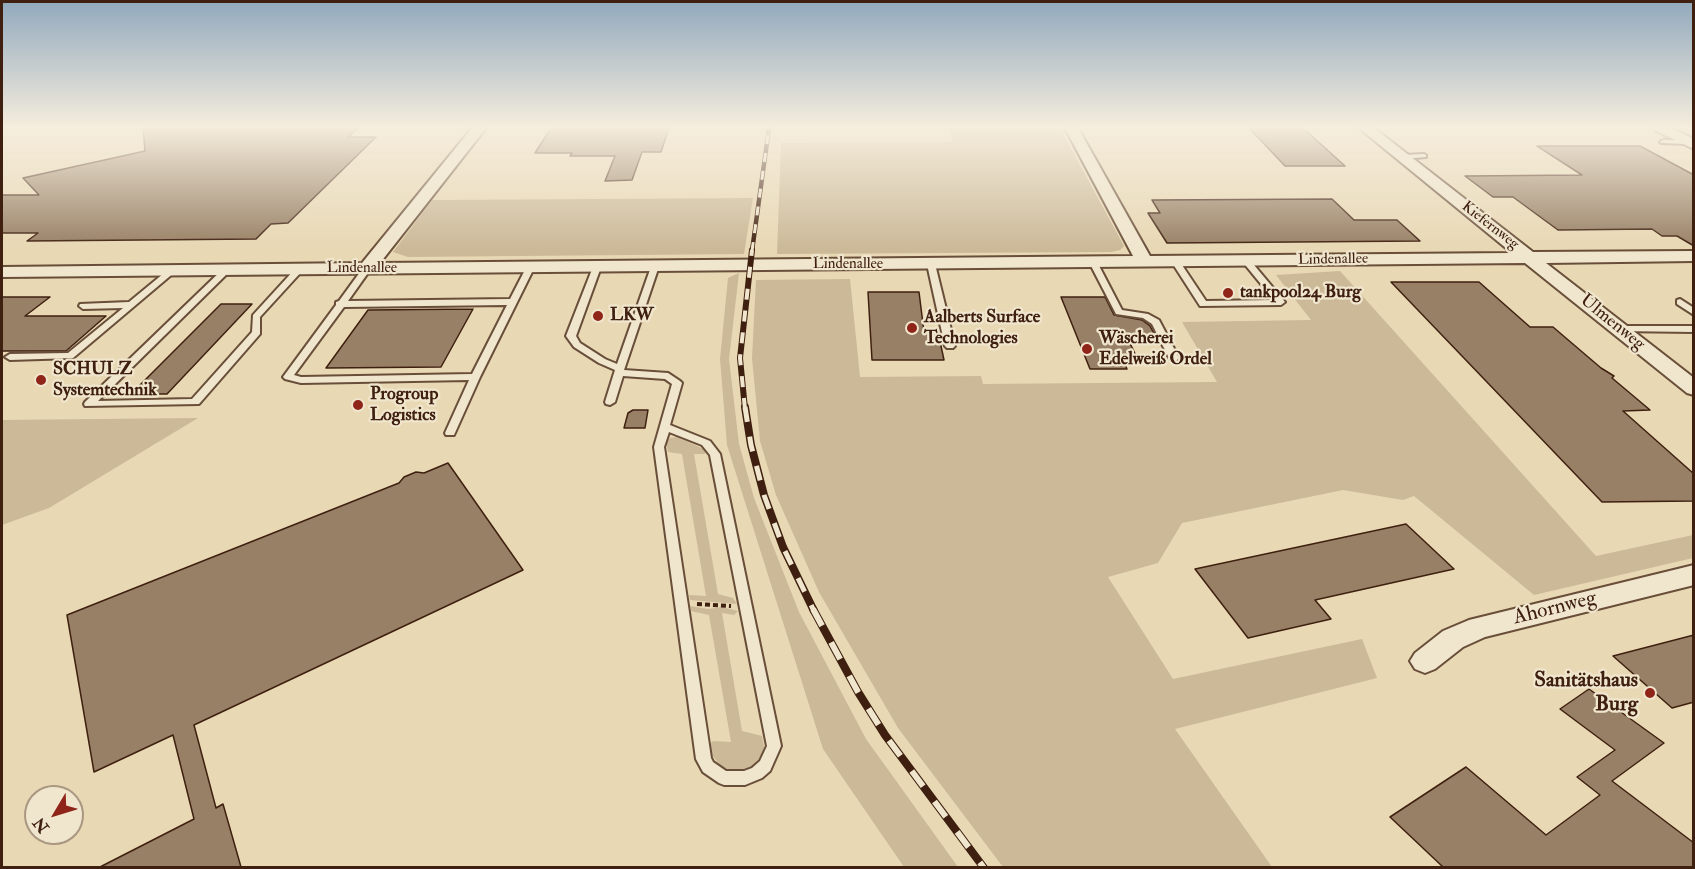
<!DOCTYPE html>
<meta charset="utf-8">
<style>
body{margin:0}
#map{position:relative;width:1695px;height:869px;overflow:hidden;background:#e8d8b4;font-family:"IM FELL Double Pica",serif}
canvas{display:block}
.frame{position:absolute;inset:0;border:3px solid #3f2010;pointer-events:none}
.north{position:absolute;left:24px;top:785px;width:60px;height:60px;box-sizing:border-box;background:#f0e6ce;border:2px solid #a99782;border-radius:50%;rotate:232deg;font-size:16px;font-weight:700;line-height:24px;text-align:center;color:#3f2010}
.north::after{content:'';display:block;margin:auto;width:21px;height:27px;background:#8f2418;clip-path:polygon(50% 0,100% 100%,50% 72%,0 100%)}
</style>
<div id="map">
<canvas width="1695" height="869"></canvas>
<div class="frame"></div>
<div class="north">N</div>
</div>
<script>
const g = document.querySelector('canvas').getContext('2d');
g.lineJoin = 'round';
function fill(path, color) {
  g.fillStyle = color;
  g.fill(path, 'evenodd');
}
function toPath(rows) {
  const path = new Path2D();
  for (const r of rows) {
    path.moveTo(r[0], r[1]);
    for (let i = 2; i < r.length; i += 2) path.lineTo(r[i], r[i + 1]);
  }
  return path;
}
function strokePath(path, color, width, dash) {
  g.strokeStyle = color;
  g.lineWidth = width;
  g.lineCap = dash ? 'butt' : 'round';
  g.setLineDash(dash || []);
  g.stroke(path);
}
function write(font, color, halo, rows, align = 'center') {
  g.font = font + ' "IM FELL Double Pica",serif';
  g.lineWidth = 4.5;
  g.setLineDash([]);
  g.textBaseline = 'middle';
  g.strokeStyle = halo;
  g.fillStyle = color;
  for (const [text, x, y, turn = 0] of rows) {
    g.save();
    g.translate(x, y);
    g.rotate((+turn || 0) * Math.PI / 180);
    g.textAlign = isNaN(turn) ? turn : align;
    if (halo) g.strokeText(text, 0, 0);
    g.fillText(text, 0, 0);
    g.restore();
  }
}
const green = toPath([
 [949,128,1060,128,1124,246,1120,250,1111,252,777,254,781,143,953,142],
 [753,198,744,254,408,257,393,252,432,200],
 [1340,271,1596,556,1693,535,1693,558,1534,595,1414,496,1403,500,1343,490,1182,523,1158,563,1108,577,1173,679,1362,639,1377,678,1175,729,1272,867,1003,867,898,728,819,592,776,495,760,441,752,358,756,280,850,279,860,377,981,376,983,384,1217,382,1182,322,1311,320,1276,275],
 [739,273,729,359,739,444,754,498,799,612,866,739,958,867,904,867,823,749,727,445,720,359,728,278],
 [198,418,49,508,2,525,2,420],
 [677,437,706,450,705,454,694,454,718,594,733,598,737,604,690,600,689,595,706,596,682,454,668,452,666,442,670,438],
 [690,606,708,609,722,607,738,611,734,615,722,613,742,731,762,736,764,747,762,756,749,769,740,771,722,768,712,755,710,744,713,741,731,742,709,615,691,611]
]);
const building = toPath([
 [143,128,358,128,348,137,376,137,288,223,271,224,256,239,27,241,38,233,2,233,2,195,39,195,23,178,145,151,143,128],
 [551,128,669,128,661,152,642,152,632,180,605,181,615,156,570,156,572,153,535,153,551,128],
 [1249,128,1303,128,1345,166,1285,166,1249,128],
 [1537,146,1640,146,1694,175,1694,246,1677,236,1662,236,1652,229,1558,230,1513,197,1493,197,1465,176,1582,175,1537,146],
 [1332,199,1354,220,1397,220,1420,241,1167,243,1148,213,1160,213,1152,200,1332,199],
 [1391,282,1479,282,1530,327,1553,327,1601,368,1614,376,1612,378,1650,410,1623,411,1694,474,1694,501,1602,502,1391,282],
 [868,292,919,292,924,332,938,332,944,360,872,360,868,292],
 [2,297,50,297,25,316,106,316,66,351,2,351,2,297],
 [1061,297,1105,297,1114,315,1142,320,1150,326,1157,339,1128,339,1138,360,1123,360,1127,369,1090,369,1061,297],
 [221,304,252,304,167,394,131,394,221,304],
 [473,309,441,367,326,368,368,310,473,309],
 [633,410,648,410,645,428,624,428,628,413,633,410],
 [448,463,523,570,194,725,216,808,223,804,241,867,100,867,194,819,173,735,94,772,67,615,399,483,404,477,416,472,424,473,448,463],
 [1406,524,1454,569,1315,600,1331,619,1248,638,1195,569,1406,524],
 [1694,635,1694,702,1672,708,1613,656,1694,635],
 [1589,689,1664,743,1612,781,1694,843,1694,867,1443,867,1390,817,1466,767,1546,835,1600,795,1577,777,1615,750,1560,709,1589,689]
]);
const path = toPath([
 [697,604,731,606]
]);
const lane = toPath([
 [1663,140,1688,140,1691,142,1688,144,1661,143,1660,142,1663,140],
 [1424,154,1426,155,1426,157,1402,159,1399,157,1402,155,1424,154],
 [1172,259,1178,259,1206,301,1274,300,1242,261,1246,259,1249,259,1285,302,1281,305,1200,306,1171,261,1172,259],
 [1090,260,1093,260,1097,262,1122,310,1148,314,1159,320,1179,358,1177,360,1174,361,1169,358,1152,324,1143,318,1116,314,1089,262,1090,260],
 [928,262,931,262,935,264,955,346,953,348,947,348,945,346,927,264,928,262],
 [652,264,655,264,659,266,624,370,668,373,680,381,682,383,670,425,710,441,720,454,781,746,770,771,762,778,745,785,724,785,719,783,703,772,696,759,654,447,672,384,665,379,623,376,615,402,610,405,606,404,605,402,615,370,599,363,574,347,566,336,593,267,594,265,600,265,601,267,576,336,580,343,605,359,617,364,652,264],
 [669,432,702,445,710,455,767,746,760,761,752,768,744,771,726,771,713,762,711,758,664,447,669,432],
 [527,266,530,266,534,268,480,377,454,435,446,435,445,433,469,380,301,383,285,379,283,377,336,305,336,302,339,301,363,268,369,268,370,270,348,301,510,299,527,266],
 [507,305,472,374,301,377,294,375,344,307,507,305],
 [224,268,230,268,231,270,98,401,192,399,252,332,253,315,296,268,302,268,303,270,260,317,260,334,199,404,85,406,84,404,85,402,224,268],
 [169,269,175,269,176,271,73,358,10,360,5,357,10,354,68,353,123,308,83,309,79,306,80,304,129,302,169,269],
 [1680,299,1694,308,1694,315,1677,304,1677,300,1680,299],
 [1619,326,1694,326,1694,332,1616,331,1614,329,1619,326]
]);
const street = toPath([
 [472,128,486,128,380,263,1133,256,1065,128,1078,128,1150,256,1512,253,1359,128,1374,128,1533,252,1694,251,1694,261,1546,263,1694,378,1694,395,1687,393,1525,263,2,277,2,267,362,263,472,128],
 [1655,128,1671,128,1694,139,1694,149,1656,131,1655,128],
 [1694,565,1694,585,1485,637,1463,647,1435,669,1425,673,1415,669,1410,661,1415,653,1443,631,1469,620,1694,565]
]);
const railFar3 = toPath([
 [752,251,769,128]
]);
const railFar2 = toPath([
 [745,409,740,358,752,250]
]);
const railFar1 = toPath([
 [745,407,751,445,764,495,783,547,814,611]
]);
const rail = toPath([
 [813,609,858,692,885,735,984,868]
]);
const markers = [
 [1228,293,6,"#8f2418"],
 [598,316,6,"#8f2418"],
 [912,328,6,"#8f2418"],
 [1087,349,6,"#8f2418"],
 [41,380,6,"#8f2418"],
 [358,405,6,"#8f2418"],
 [1650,693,6,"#8f2418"]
];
const farStreetnames = [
 ["Kiefernweg",1490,226,38],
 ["Lindenallee",1333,260,-1],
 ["Lindenallee",848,265],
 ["Lindenallee",362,269]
];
const poiNames = [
 ["tankpool24 Burg",1240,293],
 ["LKW",610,316],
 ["Aalberts Surface",924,318],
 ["Technologies",924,339],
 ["Wäscherei",1099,339],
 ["Edelweiß Ordel",1099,360],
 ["SCHULZ",53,370],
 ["Systemtechnik",53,391],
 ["Progroup",370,395],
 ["Logistics",370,416]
];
const streetNames = [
 ["Ulmenweg",1612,323,39]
];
const nearStreetnames = [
 ["Ahornweg",1555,609,-14]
];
const nearPoinames = [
 ["Sanitätshaus",1638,681],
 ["Burg",1638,705]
];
fill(green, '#cbb998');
fill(building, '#978065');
strokePath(building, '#3f2010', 1.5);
strokePath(lane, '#694e39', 4);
strokePath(street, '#694e39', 4);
strokePath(path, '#3f2010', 4, [5, 3]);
fill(lane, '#f0e6ce');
fill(street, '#f0e6ce');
strokePath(railFar3, '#3f2010', 4.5);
strokePath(railFar2, '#3f2010', 6);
strokePath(railFar1, '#3f2010', 8);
strokePath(rail, '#3f2010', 8);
strokePath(railFar3, '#f0e6ce', 3, [9]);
strokePath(railFar2, '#f0e6ce', 4, [11]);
strokePath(railFar1, '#f0e6ce', 5, [15]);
strokePath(rail, '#f0e6ce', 6, [19]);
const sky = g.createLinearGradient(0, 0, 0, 249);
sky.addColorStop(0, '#91a9bd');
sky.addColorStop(0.51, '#f5eddd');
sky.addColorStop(1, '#f5eddd00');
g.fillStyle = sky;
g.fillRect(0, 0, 1695, 249);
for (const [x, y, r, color] of markers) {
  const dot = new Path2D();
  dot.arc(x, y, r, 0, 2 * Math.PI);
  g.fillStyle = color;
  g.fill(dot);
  strokePath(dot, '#f0e6ce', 2);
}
write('15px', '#3f2010', '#f0e6ce', farStreetnames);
write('bold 18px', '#3f2010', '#f0e6ce', poiNames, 'left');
write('18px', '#3f2010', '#f0e6ce', streetNames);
write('21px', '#3f2010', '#f0e6ce', nearStreetnames);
write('bold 21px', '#3f2010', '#f0e6ce', nearPoinames, 'right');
</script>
